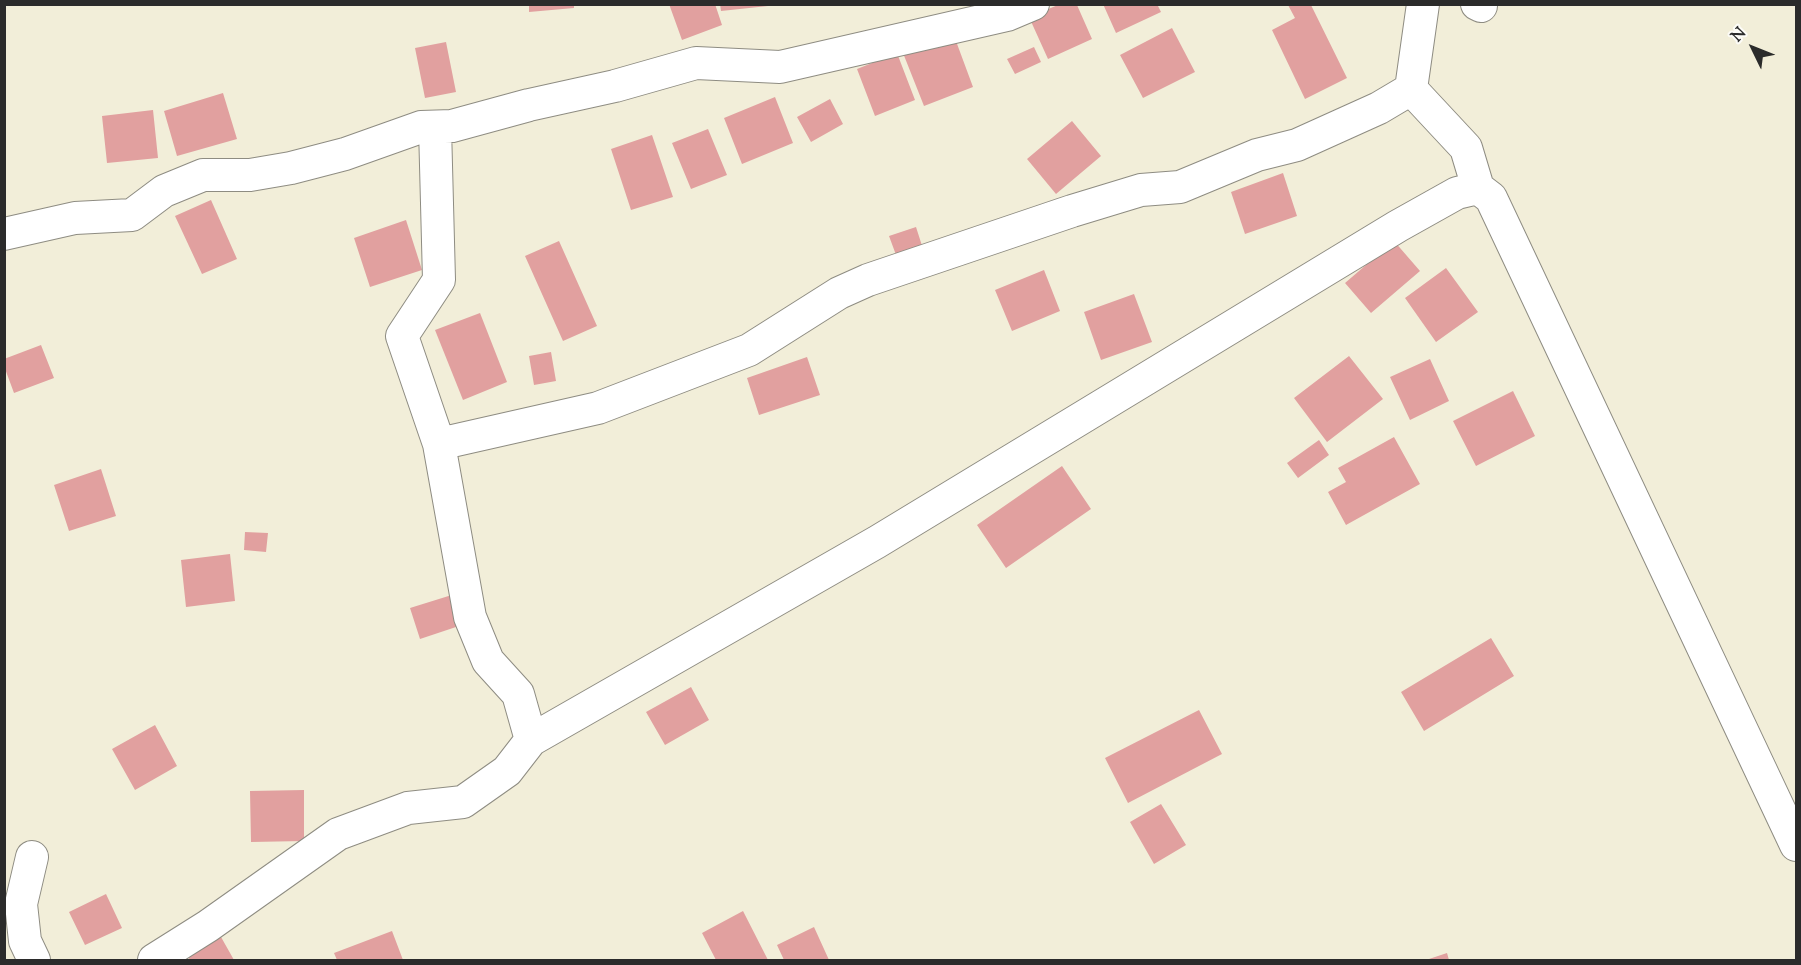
<!DOCTYPE html>
<style>
body{margin:0}
#map{position:relative;width:1801px;height:965px;overflow:hidden;background:#f2eed9;font-family:"Sorts Mill Goudy",serif}
canvas{display:block}
.frame{position:absolute;inset:0;border:6px solid #2b2b2b;pointer-events:none}
.north{position:absolute;left:1723px;top:18px;width:60px;height:60px;-webkit-text-stroke:4px #fdfcf7;paint-order:stroke;rotate:313deg;font-size:16px;font-weight:700;line-height:24px;text-align:center;color:#2b2b2b}
.north::after{content:'';display:block;margin:auto;width:21px;height:27px;background:#2b2b2b;clip-path:polygon(50% 0,100% 100%,50% 72%,0 100%)}
</style>
<div id="map">
<canvas width="1801" height="965"></canvas>
<div class="frame"></div>
<div class="north">N</div>
</div>
<script>
const g = document.querySelector('canvas').getContext('2d');
g.lineJoin = 'round';
function fill(path, color) {
  g.fillStyle = color;
  g.fill(path, 'evenodd');
}
function toPath(rows) {
  const path = new Path2D();
  for (const r of rows) {
    path.moveTo(r[0], r[1]);
    for (let i = 2; i < r.length; i += 2) path.lineTo(r[i], r[i + 1]);
  }
  return path;
}
function strokePath(path, color, width, dash) {
  g.strokeStyle = color;
  g.lineWidth = width;
  g.lineCap = dash ? 'butt' : 'round';
  g.setLineDash(dash || []);
  g.stroke(path);
}
const building = toPath([
 [529,4,574,4,574,8,529,12],
 [669,4,715,4,722,25,682,40],
 [720,4,768,4,768,6,721,11],
 [1103,4,1157,4,1161,12,1116,33],
 [1058,5,1077,5,1092,39,1048,59,1029,17],
 [1288,5,1311,5,1347,78,1305,99,1272,30,1295,18],
 [1172,28,1195,72,1143,98,1120,55],
 [953,33,973,87,924,106,903,53],
 [446,42,456,92,425,98,415,48],
 [1034,47,1041,62,1015,74,1007,59],
 [897,53,915,100,875,116,857,69],
 [223,93,237,139,177,156,164,111],
 [775,97,793,143,742,164,724,118],
 [830,99,843,124,811,142,797,117],
 [153,110,158,158,107,163,102,116],
 [1072,121,1101,156,1056,194,1027,159],
 [708,129,727,175,691,189,672,143],
 [652,135,673,197,631,210,611,149],
 [1283,173,1297,216,1245,234,1231,192],
 [211,200,237,259,202,274,175,216],
 [406,220,422,270,370,287,354,238],
 [916,227,925,255,899,263,889,236],
 [559,241,597,326,563,341,525,256],
 [1394,241,1420,271,1371,313,1345,283],
 [1446,268,1478,312,1436,342,1405,298],
 [1044,270,1060,311,1012,331,995,290],
 [1134,294,1152,342,1101,360,1084,312],
 [480,313,507,382,463,400,435,330],
 [41,345,54,378,14,393,4,366,4,359],
 [551,352,556,381,534,385,529,356],
 [1349,356,1383,399,1327,442,1294,398],
 [807,357,820,395,759,415,747,378],
 [1430,359,1449,401,1410,420,1390,377],
 [1513,391,1535,436,1476,466,1453,421],
 [1394,437,1420,484,1346,525,1328,492,1346,482,1338,468],
 [1319,440,1329,455,1298,478,1287,463],
 [1062,466,1091,509,1006,568,977,525],
 [101,469,116,516,69,531,54,485],
 [245,532,268,533,266,552,244,550],
 [230,554,235,601,186,607,181,560],
 [455,594,465,624,420,639,410,608],
 [1491,638,1514,676,1424,731,1401,692],
 [691,687,709,720,665,745,646,712],
 [1199,710,1222,754,1128,803,1105,758],
 [155,725,177,766,135,790,112,749],
 [304,790,304,841,251,842,250,791],
 [1161,804,1186,845,1154,864,1130,822],
 [106,894,122,928,85,945,69,912],
 [743,911,768,960,716,960,702,933],
 [814,927,829,960,784,960,777,945],
 [392,931,403,960,337,960,334,953],
 [221,937,234,960,190,960,187,955],
 [1447,953,1449,960,1426,960]
]);
const minor = toPath([
 [1477,4,1481,6,1481,4],
 [1411,89,1423,4],
 [435,127,439,280,402,336,439,444,470,617,488,661,518,694,531,740],
 [4,234,75,218,132,215,164,191,203,175,250,175,291,168,345,154,421,127,452,126,529,105,615,86,696,63,780,67,1007,15,1033,4],
 [439,444,598,408,749,350,839,293,868,280,1072,211,1141,190,1180,187,1257,155,1297,145,1379,108,1411,89,1466,148,1478,188,1491,198,1796,845],
 [32,857,21,904,25,941,34,960],
 [154,960,208,926,338,834,408,808,463,802,507,771,531,740,877,542,1398,226,1457,193,1478,188]
]);
fill(building, '#e1a09f');
strokePath(minor, '#8e8c82', 34);
strokePath(minor, '#fff', 32);
</script>
